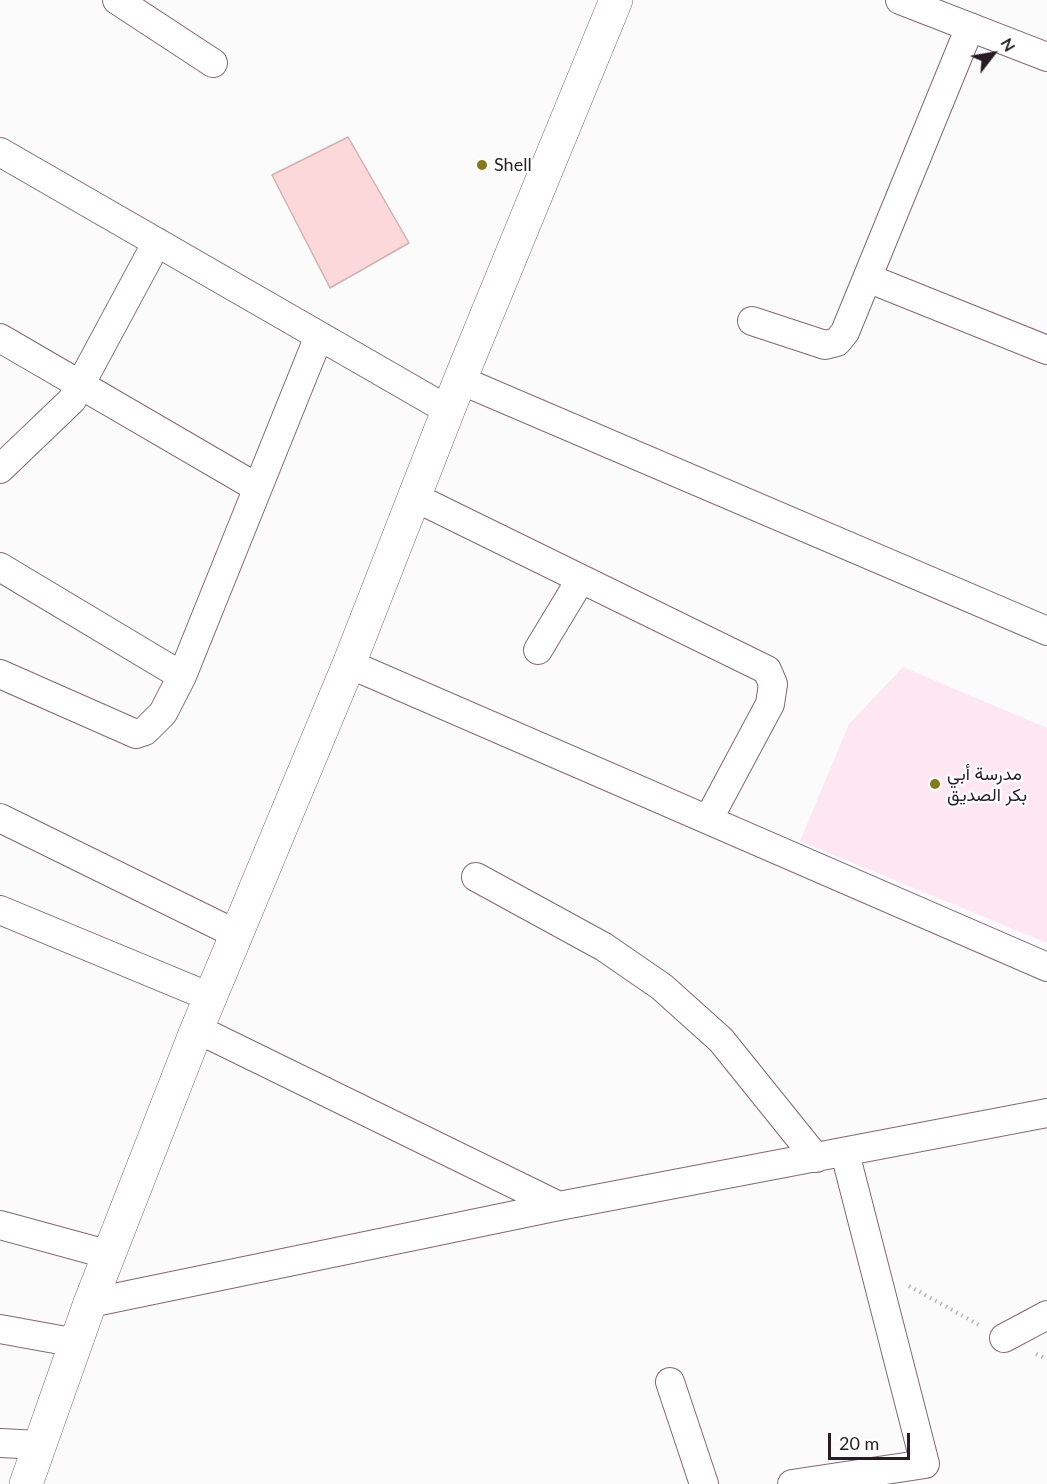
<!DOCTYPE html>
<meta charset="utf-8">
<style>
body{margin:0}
#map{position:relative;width:1047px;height:1484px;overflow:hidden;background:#fbfbfb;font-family:Lato,sans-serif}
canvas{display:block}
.north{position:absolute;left:963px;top:24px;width:60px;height:60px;-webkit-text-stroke:4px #fff;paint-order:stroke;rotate:59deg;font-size:16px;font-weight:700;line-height:24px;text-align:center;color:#261c21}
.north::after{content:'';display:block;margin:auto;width:21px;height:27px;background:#261c21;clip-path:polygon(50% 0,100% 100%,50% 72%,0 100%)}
.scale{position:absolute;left:828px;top:1433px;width:82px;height:27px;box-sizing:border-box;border:3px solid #261c21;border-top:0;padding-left:8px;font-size:18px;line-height:21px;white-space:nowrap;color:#261c21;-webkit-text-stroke:4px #fff;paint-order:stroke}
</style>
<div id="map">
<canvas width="1047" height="1484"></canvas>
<div class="north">N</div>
<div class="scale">20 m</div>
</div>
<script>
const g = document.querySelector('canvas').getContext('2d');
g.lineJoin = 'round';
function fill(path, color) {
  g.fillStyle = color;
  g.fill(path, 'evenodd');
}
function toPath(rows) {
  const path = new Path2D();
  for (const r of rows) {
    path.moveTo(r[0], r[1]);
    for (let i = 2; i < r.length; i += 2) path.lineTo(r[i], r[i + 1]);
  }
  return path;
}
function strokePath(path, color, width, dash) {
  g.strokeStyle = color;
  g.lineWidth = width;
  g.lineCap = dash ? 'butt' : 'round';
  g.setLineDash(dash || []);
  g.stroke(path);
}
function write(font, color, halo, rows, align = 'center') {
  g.font = font + ' Lato,Vazirmatn,sans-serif';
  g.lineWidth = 4.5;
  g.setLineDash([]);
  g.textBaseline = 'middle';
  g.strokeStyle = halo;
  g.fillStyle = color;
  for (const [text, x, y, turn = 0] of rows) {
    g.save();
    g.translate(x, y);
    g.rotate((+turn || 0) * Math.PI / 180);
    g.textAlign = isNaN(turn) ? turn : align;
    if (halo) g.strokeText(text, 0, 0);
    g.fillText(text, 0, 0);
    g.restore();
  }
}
const built = toPath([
 [903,667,1047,728,1047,943,800,841,849,724]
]);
const building = toPath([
 [348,137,409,243,330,288,272,175,348,137]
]);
const path = toPath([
 [909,1286,981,1326],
 [1036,1354,1047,1359]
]);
const minor = toPath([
 [117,0,213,63],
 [900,0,1047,57],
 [0,152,448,410],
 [870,279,1047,350],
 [752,321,825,345,837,342,845,332,970,27],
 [0,338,256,487],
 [460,380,1047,631],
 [0,469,72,400,157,242],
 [414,497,767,670,773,684,770,704,708,820],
 [0,567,182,676,163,713,145,731,136,734,0,674],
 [538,650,581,579],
 [349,664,1047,967],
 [182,676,319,336],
 [0,818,236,934],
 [476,877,604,947,662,987,721,1040,816,1158],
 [0,910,210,997],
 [197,1029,559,1206],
 [0,1225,110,1255],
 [90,1303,559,1206,1047,1113],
 [0,1329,77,1343],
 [1004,1338,1047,1315],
 [670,1382,704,1484],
 [0,1443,40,1445],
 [792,1484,925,1464,845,1153]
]);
const secondary = toPath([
 [26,1484,90,1303,197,1029,349,664,460,380,616,0]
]);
const markers = [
 [482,165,6,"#83781d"],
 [935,784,6,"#83781d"]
];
const poiNames = [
 ["Shell",494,165],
 ["مدرسة أبي",947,774],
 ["بكر الصديق",947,795]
];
fill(built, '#fee7f1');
fill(building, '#fdd8db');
strokePath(building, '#d0b1b4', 1.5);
strokePath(minor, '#816874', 30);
strokePath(secondary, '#816874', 34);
strokePath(path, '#b6b3b4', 4, [1.5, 4.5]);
strokePath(minor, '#fff', 28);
strokePath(secondary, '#fff', 33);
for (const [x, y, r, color] of markers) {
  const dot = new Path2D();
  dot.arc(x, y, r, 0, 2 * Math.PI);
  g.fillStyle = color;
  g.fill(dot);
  strokePath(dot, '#fff', 2);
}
write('18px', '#261c21', '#fff', poiNames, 'left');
</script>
